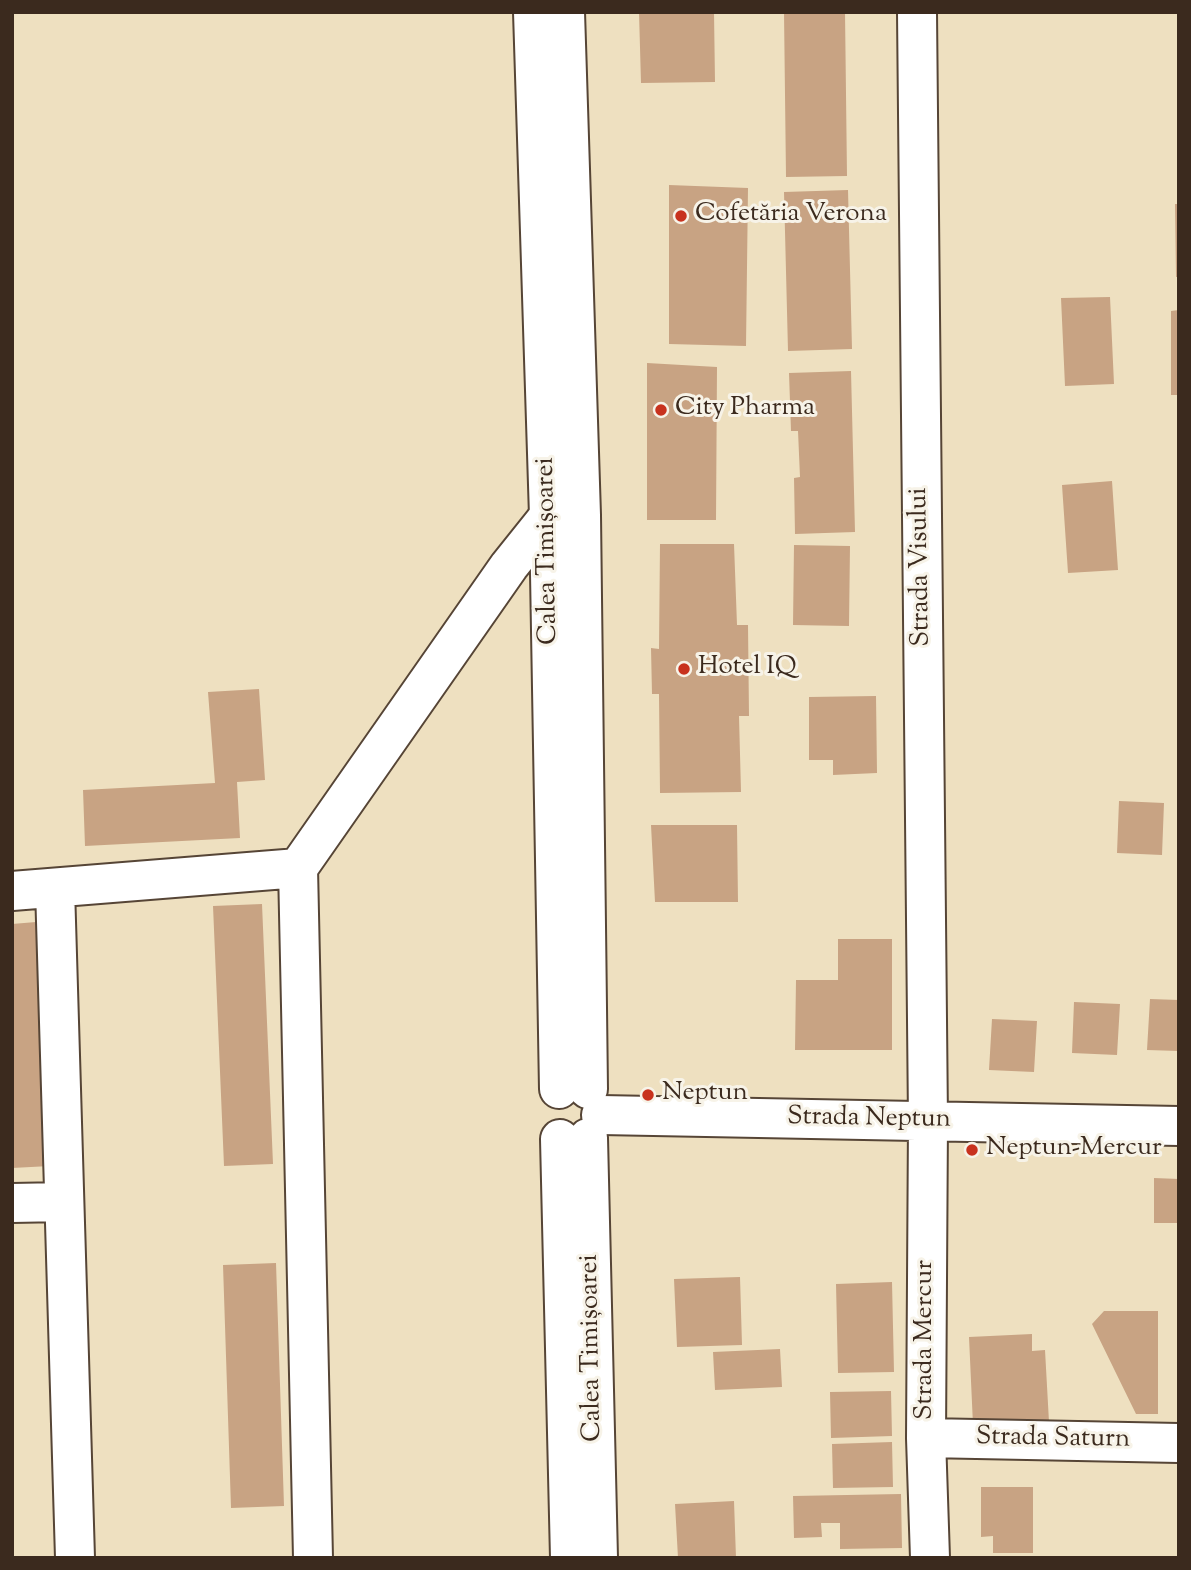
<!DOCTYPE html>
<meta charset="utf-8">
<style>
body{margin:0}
#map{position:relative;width:1191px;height:1570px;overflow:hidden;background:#eee0c0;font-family:"Sorts Mill Goudy",serif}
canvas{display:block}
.frame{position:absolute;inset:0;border:14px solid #3b2a1e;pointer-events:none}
</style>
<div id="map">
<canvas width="1191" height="1570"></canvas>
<div class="frame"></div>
</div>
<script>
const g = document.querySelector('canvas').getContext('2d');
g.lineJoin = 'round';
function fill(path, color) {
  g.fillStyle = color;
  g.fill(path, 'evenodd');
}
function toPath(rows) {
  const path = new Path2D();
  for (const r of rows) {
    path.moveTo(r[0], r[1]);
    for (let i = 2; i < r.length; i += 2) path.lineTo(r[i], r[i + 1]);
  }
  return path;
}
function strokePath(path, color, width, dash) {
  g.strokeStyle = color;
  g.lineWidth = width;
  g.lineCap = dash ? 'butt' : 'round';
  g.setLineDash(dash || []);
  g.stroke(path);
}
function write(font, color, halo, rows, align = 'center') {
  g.font = font + ' "Sorts Mill Goudy",serif';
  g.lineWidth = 6;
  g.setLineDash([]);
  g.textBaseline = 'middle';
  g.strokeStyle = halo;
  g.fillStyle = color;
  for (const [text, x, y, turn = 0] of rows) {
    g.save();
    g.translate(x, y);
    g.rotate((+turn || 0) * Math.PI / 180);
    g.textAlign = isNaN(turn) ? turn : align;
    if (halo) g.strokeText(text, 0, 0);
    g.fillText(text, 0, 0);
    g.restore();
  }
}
const building = toPath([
 [639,12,714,12,715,82,641,83],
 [784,12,845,12,847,176,786,177],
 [669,185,748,188,746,346,669,344],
 [848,190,852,349,788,351,784,192],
 [1175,204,1179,204,1179,277,1176,277],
 [1110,297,1114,384,1065,386,1061,298],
 [1179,310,1179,395,1171,395,1171,311],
 [647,363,717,367,716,520,647,520],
 [851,371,855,532,795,534,794,478,800,477,798,431,791,431,789,373],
 [1112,481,1118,570,1068,573,1062,485],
 [660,544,734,544,737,625,748,625,749,716,739,716,741,792,660,793,659,694,652,694,651,648,659,649],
 [794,545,850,546,849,626,793,625],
 [259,689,265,780,237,782,240,838,85,846,83,790,215,783,208,692],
 [876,696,877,773,833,775,833,760,809,760,809,697],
 [1119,801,1164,803,1162,855,1117,853],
 [651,825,737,825,738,902,655,902],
 [262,904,273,1164,224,1166,213,906],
 [36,922,50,1166,12,1168,12,924],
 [838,939,892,939,892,1050,795,1050,796,980,838,980],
 [1150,999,1179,1000,1179,1051,1147,1050],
 [1074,1002,1120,1004,1117,1055,1072,1053],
 [992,1019,1037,1021,1034,1072,989,1070],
 [1154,1178,1179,1179,1179,1223,1154,1223],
 [276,1263,284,1506,231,1508,223,1265],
 [740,1277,742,1345,677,1347,674,1279],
 [892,1282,894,1372,838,1373,836,1284],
 [1104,1311,1158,1311,1158,1414,1136,1414,1092,1324],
 [1032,1334,1032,1351,1045,1350,1049,1422,973,1425,969,1337],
 [780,1349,782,1387,715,1390,713,1352],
 [891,1391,892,1436,831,1438,830,1392],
 [892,1442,893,1487,833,1488,832,1444],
 [981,1487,1033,1487,1033,1553,993,1553,993,1536,981,1537],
 [901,1494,902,1548,840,1549,840,1523,821,1523,822,1537,794,1538,793,1496],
 [734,1501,736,1558,678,1558,675,1504]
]);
const minor = toPath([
 [917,12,928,1121,926,1438,930,1558],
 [55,888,75,1558],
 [12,891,298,868],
 [601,1115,1179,1126],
 [12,1203,64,1202],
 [926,1438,1179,1443],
 [313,1558,298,868,509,566,549,516]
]);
const major = toPath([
 [533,12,549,516,559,1089],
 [565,12,581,515,588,1089],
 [588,1138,598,1558],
 [560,1139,570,1558]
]);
const markers = [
 [681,216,7,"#c8321e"],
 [661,410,7,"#c8321e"],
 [684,669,7,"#c8321e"],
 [648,1095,7,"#c8321e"],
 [972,1150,7,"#c8321e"]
];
const poiNames = [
 ["Cofetăria Verona",695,216],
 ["City Pharma",675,410],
 ["Hotel IQ",698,669],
 ["Neptun",662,1095],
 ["Neptun-Mercur",986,1150]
];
const streetNames = [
 ["Calea Timișoarei",549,551,-91],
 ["Strada Visului",922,567,-91],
 ["Strada Neptun",869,1120,1],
 ["Strada Mercur",927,1340,-90],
 ["Calea Timișoarei",593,1348,-91],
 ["Strada Saturn",1053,1440,1]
];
fill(building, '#c8a383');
strokePath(minor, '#564536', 42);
strokePath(major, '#564536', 42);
strokePath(minor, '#fff', 38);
strokePath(major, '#fff', 38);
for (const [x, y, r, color] of markers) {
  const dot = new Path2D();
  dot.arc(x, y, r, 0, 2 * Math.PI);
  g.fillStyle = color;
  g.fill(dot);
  strokePath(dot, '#f7f3e8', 2.5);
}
write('26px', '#3b2a1e', '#f7f3e8', poiNames, 'left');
write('26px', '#3b2a1e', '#f7f3e8', streetNames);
</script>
